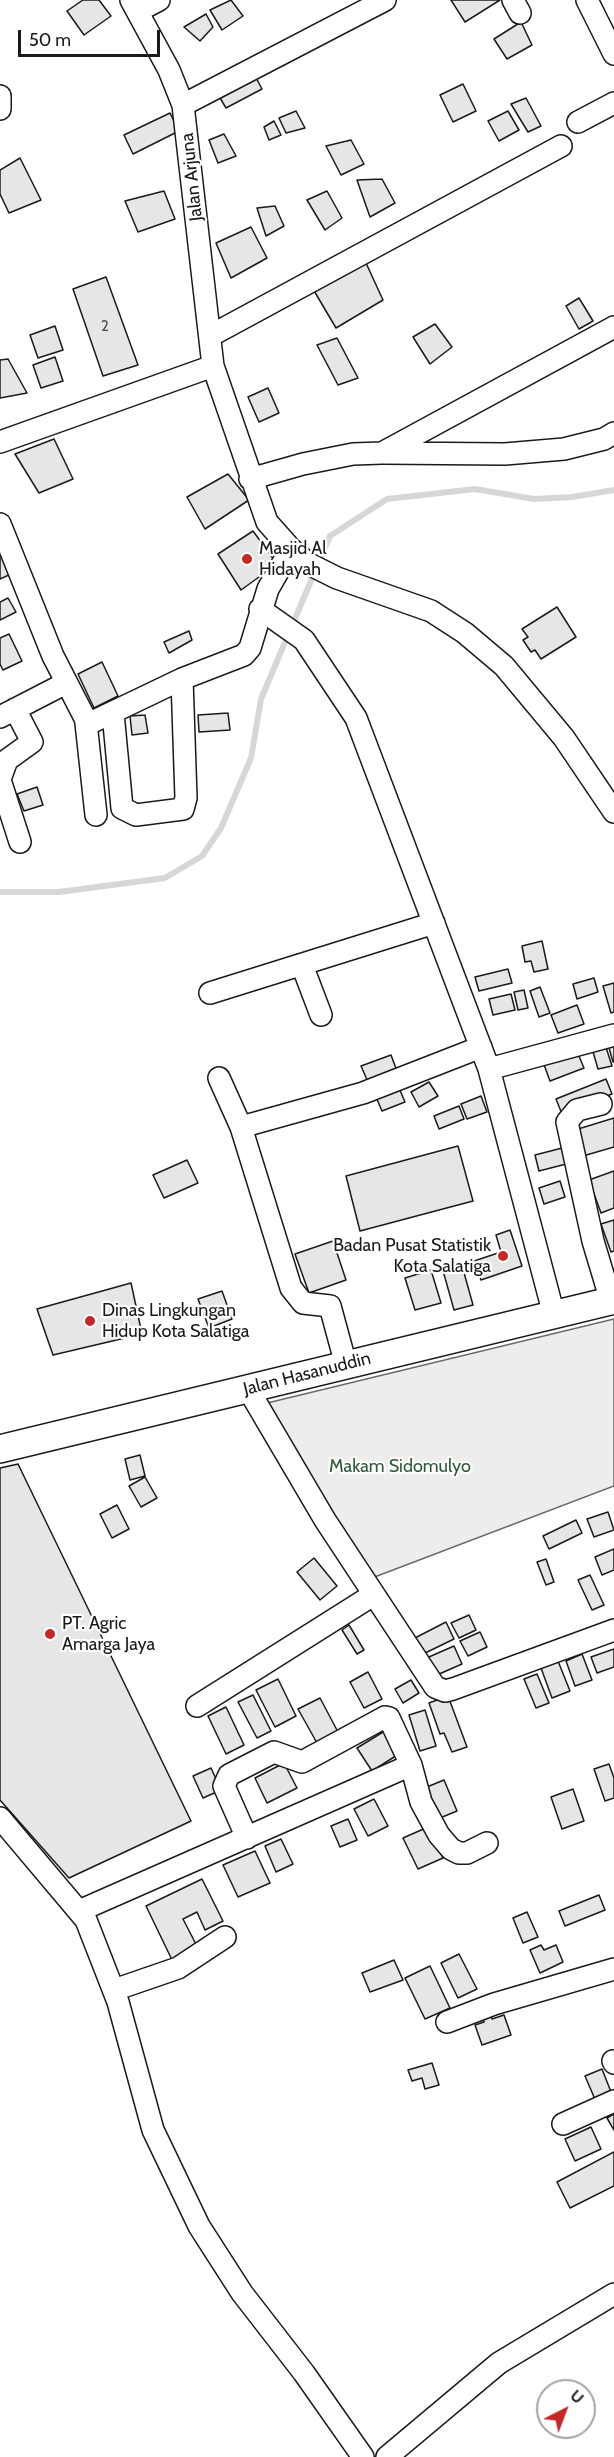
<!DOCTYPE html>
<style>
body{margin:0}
#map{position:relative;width:614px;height:2457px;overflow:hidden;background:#fff;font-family:Cabin,sans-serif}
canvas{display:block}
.north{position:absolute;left:536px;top:2379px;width:60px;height:60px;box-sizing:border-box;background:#fff;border:2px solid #a3a3a3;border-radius:50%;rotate:42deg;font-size:16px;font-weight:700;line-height:24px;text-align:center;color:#1a1a1a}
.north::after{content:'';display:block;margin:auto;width:21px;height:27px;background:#c62828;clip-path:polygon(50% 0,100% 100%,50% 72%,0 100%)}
.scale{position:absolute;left:18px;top:30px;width:142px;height:27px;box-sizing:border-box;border:3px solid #1a1a1a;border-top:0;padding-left:8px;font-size:18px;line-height:21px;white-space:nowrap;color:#1a1a1a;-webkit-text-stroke:4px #fff;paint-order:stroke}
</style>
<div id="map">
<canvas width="614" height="2457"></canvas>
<div class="north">U</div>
<div class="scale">50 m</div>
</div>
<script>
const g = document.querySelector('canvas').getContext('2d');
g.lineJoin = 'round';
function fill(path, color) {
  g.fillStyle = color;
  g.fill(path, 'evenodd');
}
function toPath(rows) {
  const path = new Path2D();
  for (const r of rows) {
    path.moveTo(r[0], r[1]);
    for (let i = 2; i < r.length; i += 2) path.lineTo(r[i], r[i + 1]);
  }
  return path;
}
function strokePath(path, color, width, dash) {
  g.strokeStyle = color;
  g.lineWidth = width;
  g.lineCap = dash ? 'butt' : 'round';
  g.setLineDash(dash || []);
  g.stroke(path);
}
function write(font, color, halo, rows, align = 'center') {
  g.font = font + ' Cabin,sans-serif';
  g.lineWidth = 4.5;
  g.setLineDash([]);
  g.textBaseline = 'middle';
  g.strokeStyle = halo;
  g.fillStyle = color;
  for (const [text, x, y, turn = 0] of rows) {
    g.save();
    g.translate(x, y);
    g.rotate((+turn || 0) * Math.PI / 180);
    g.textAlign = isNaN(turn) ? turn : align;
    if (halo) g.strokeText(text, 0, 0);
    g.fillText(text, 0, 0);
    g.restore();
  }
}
const green = toPath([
 [614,1319,614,1486,364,1581,259,1405,614,1319]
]);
const stream = toPath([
 [0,892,59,892,165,878,202,856,221,828,251,758,261,699,330,536,387,499,475,489,534,499,572,497,614,490]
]);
const building = toPath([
 [83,0,99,0,111,16,84,35,67,11,83,0],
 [231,0,243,16,222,30,210,10,231,0],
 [451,0,500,0,465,22,451,0],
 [206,14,213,27,200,41,184,27,206,14],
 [521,22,532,45,507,59,494,39,521,22],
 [253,72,262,89,226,108,216,91,253,72],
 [463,84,476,111,453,122,440,95,463,84],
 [526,98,541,126,528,132,511,104,526,98],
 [296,111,305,128,286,133,279,118,296,111],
 [508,111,519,130,499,141,488,121,508,111],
 [170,113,179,131,133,154,124,135,170,113],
 [274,121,281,135,269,140,264,127,274,121],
 [224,134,236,156,218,163,209,140,224,134],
 [351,140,364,164,341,175,326,146,351,140],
 [20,158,41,200,9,213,0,194,0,170,20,158],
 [382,179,395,203,370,217,357,180,382,179],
 [164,191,175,219,138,232,125,201,164,191],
 [327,191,342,218,325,230,307,200,327,191],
 [275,206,284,226,266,236,257,208,275,206],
 [251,227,267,258,231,278,216,243,251,227],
 [366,263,383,300,336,328,313,289,366,263],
 [106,277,138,365,103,376,73,289,106,277],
 [579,298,593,321,579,329,566,306,579,298],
 [435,324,452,347,430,364,413,337,435,324],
 [55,326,63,350,38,358,30,335,55,326],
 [337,338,358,378,338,385,317,345,337,338],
 [55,357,63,381,41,388,33,365,55,357],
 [8,359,27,393,0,398,0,360,8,359],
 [268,388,279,413,259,422,248,397,268,388],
 [54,439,73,479,39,493,15,454,54,439],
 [228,474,249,500,205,529,187,497,228,474],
 [253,531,277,564,241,590,218,554,253,531],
 [0,550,13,573,0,579,0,550],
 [8,598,16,612,0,620,0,602,8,598],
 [557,607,576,637,541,659,535,650,531,652,523,640,528,637,522,629,557,607],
 [189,631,192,640,169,653,164,642,189,631],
 [9,634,22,661,3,670,0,664,0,638,9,634],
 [102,662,118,696,94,708,78,674,102,662],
 [228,713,230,730,199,732,198,715,228,713],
 [145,715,148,733,132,735,130,716,145,715],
 [37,787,43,805,24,811,17,794,37,787],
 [542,941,548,969,534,972,531,961,525,962,522,946,542,941],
 [508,969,512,983,479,991,475,977,508,969],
 [594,978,598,992,577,999,573,984,594,978],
 [614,983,614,1012,611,1013,603,986,614,983],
 [540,987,550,1013,539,1017,530,991,540,987],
 [524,990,528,1008,518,1010,514,992,524,990],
 [511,994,515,1010,493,1015,489,999,511,994],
 [577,1005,584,1024,558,1033,551,1015,577,1005],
 [614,1039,614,1062,613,1062,607,1041,614,1039],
 [604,1041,612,1066,598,1069,591,1045,604,1041],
 [576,1049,584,1068,550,1081,543,1062,576,1049],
 [391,1055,397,1071,368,1082,361,1066,391,1055],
 [606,1079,612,1094,562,1114,556,1099,606,1079],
 [429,1082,438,1096,419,1107,411,1092,429,1082],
 [399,1088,405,1102,382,1111,376,1097,399,1088],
 [481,1096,487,1112,467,1119,461,1104,481,1096],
 [459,1106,464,1119,439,1129,434,1116,459,1106],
 [614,1118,614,1147,583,1156,575,1130,614,1118],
 [458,1146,473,1201,360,1231,346,1176,458,1146],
 [566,1147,570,1163,539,1171,535,1155,566,1147],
 [187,1160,198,1183,164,1198,153,1175,187,1160],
 [614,1171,614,1208,601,1213,589,1180,614,1171],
 [560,1181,565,1197,544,1204,539,1188,560,1181],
 [614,1220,614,1251,611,1252,601,1224,614,1220],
 [510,1230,522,1266,481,1280,474,1261,501,1252,496,1235,510,1230],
 [333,1241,346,1280,309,1293,295,1254,333,1241],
 [461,1262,473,1305,454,1310,442,1267,461,1262],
 [431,1270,441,1303,415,1310,405,1278,431,1270],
 [131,1283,142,1334,53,1355,37,1309,131,1283],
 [222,1291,232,1319,209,1328,198,1299,222,1291],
 [140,1455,145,1476,130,1480,125,1459,140,1455],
 [18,1464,191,1821,69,1878,0,1800,0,1468,18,1464],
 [145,1477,157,1498,141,1507,129,1486,145,1477],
 [117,1505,129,1529,112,1538,100,1514,117,1505],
 [608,1512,614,1530,594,1537,587,1519,608,1512],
 [576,1520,582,1533,549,1549,543,1536,576,1520],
 [614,1549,614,1570,602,1575,595,1557,614,1549],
 [314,1558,337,1586,320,1600,297,1572,314,1558],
 [546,1559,554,1582,546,1585,537,1562,546,1559],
 [590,1575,604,1605,592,1610,578,1580,590,1575],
 [469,1615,476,1630,459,1638,451,1623,469,1615],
 [446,1622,454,1639,419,1656,411,1640,446,1622],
 [349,1625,364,1650,357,1654,342,1630,349,1625],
 [480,1632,487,1647,468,1656,460,1641,480,1632],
 [454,1646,462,1664,430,1678,422,1660,454,1646],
 [614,1649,614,1667,597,1673,591,1657,614,1649],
 [582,1654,592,1680,575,1686,566,1661,582,1654],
 [558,1661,570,1691,552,1698,541,1668,558,1661],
 [368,1672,382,1699,364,1708,350,1682,368,1672],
 [537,1674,549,1703,536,1708,524,1679,537,1674],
 [278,1679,296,1716,275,1727,256,1690,278,1679],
 [411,1680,419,1693,403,1703,395,1689,411,1680],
 [253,1695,271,1731,257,1738,238,1702,253,1695],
 [448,1696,467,1747,452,1752,444,1733,440,1734,429,1703,448,1696],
 [320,1698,338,1732,317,1743,298,1709,320,1698],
 [226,1707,244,1745,226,1754,208,1716,226,1707],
 [425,1710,436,1746,420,1751,409,1715,425,1710],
 [388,1729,402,1752,372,1771,357,1748,388,1729],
 [284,1763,297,1788,267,1803,255,1778,284,1763],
 [609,1764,614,1778,614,1798,605,1801,594,1769,609,1764],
 [211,1768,221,1790,203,1798,193,1776,211,1768],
 [444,1780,457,1811,435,1820,422,1789,444,1780],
 [573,1789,584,1821,562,1829,551,1797,573,1789],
 [374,1799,388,1826,368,1836,354,1809,374,1799],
 [348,1819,357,1840,340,1847,331,1826,348,1819],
 [428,1827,443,1858,418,1869,403,1838,428,1827],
 [281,1839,293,1864,276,1872,265,1846,281,1839],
 [255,1851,270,1883,238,1897,223,1865,255,1851],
 [202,1879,223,1921,205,1930,197,1912,183,1919,200,1952,174,1964,146,1906,202,1879],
 [599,1895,605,1910,565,1926,559,1911,599,1895],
 [527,1912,538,1937,523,1943,513,1918,527,1912],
 [541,1945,544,1950,556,1945,563,1962,540,1973,530,1950,541,1945],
 [459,1954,477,1989,458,1998,441,1963,459,1954],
 [394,1960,403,1980,370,1992,362,1973,394,1960],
 [430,1966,450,2008,425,2019,405,1978,430,1966],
 [490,2013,492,2019,504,2015,511,2035,482,2045,475,2025,484,2022,482,2016,490,2013],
 [432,2063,439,2085,425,2089,422,2078,412,2081,408,2070,432,2063],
 [602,2069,613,2097,597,2104,585,2076,602,2069],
 [614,2114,614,2130,607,2118,614,2114],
 [591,2127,601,2149,575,2161,565,2139,591,2127],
 [614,2152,614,2186,570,2208,557,2182,614,2152]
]);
const minor = toPath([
 [131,0,169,70,183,105,213,366,267,522,291,549,309,564,337,578,431,611,465,633,504,666,564,738,614,812],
 [513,0,520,13],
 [587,0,614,54],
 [138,11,159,0],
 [0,96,0,109],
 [183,105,385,0],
 [578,122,614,103],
 [210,336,561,146],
 [0,442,213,366],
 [383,453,505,454,564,449,604,439,614,433],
 [250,479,303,464,353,454,382,453,614,327],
 [0,524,53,656,88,724,182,679,244,655,250,648,268,589,291,549],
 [260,609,304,640,356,718,489,1069],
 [113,713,122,808,136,815,183,809,186,798,182,679],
 [0,717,66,683],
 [86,723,96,815],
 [0,779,7,760,32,742,15,709],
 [0,780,20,842],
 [302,965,321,1015],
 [210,993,434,923],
 [219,1078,241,1127,291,1288,303,1303,330,1306,346,1365],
 [601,1104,577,1110,567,1122,593,1241,611,1301],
 [241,1127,363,1093,481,1047],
 [554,1315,489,1069,614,1035],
 [248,1389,325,1520,435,1687,445,1691,453,1689,614,1630],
 [197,1706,373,1595],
 [0,1818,86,1920,118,2002,153,2130,199,2226,242,2293,304,2373,363,2457],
 [247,1838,224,1786,229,1775,274,1752,302,1762,385,1717,389,1718,411,1765,421,1802,439,1835,451,1849,459,1853,467,1853,487,1843],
 [79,1911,411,1765],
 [114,1990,178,1968,225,1937],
 [447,2022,494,2004,614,1969],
 [613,2061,614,2063],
 [563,2124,614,2101],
 [387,2457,499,2363,614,2294]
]);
const major = toPath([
 [0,1449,614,1300]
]);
const markers = [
 [247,559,6,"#c62828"],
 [503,1256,6,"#c62828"],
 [90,1321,6,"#c62828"],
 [50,1634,6,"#c62828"]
];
const numberNames = [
 ["2",105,327]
];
const streetNames = [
 ["Jalan Arjuna",192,177,-96],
 ["Jalan Hasanuddin",307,1374,-14]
];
const poiNames = [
 ["Masjid Al",259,549],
 ["Hidayah",259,570],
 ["Badan Pusat Statistik",491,1246,"right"],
 ["Kota Salatiga",491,1267,"right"],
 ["Dinas Lingkungan",102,1311],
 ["Hidup Kota Salatiga",102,1332],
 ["PT. Agric",62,1624],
 ["Amarga Jaya",62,1645]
];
const parkNames = [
 ["Makam Sidomulyo",400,1467]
];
fill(green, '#ededed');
strokePath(green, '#6a6a6a', 1.5);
strokePath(stream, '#d7d7d7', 6);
fill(building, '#e6e6e6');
strokePath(building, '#1a1a1a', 1.5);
strokePath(minor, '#1a1a1a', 24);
strokePath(major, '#1a1a1a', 30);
strokePath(minor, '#fff', 21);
strokePath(major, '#fff', 27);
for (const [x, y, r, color] of markers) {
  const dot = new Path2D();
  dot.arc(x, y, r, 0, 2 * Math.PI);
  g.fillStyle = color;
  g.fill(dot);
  strokePath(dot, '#fff', 2);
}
write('15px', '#4d4d4d', null, numberNames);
write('18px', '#1a1a1a', '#fff', streetNames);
write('18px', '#1a1a1a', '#fff', poiNames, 'left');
write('18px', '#2b5a34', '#fff', parkNames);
</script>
